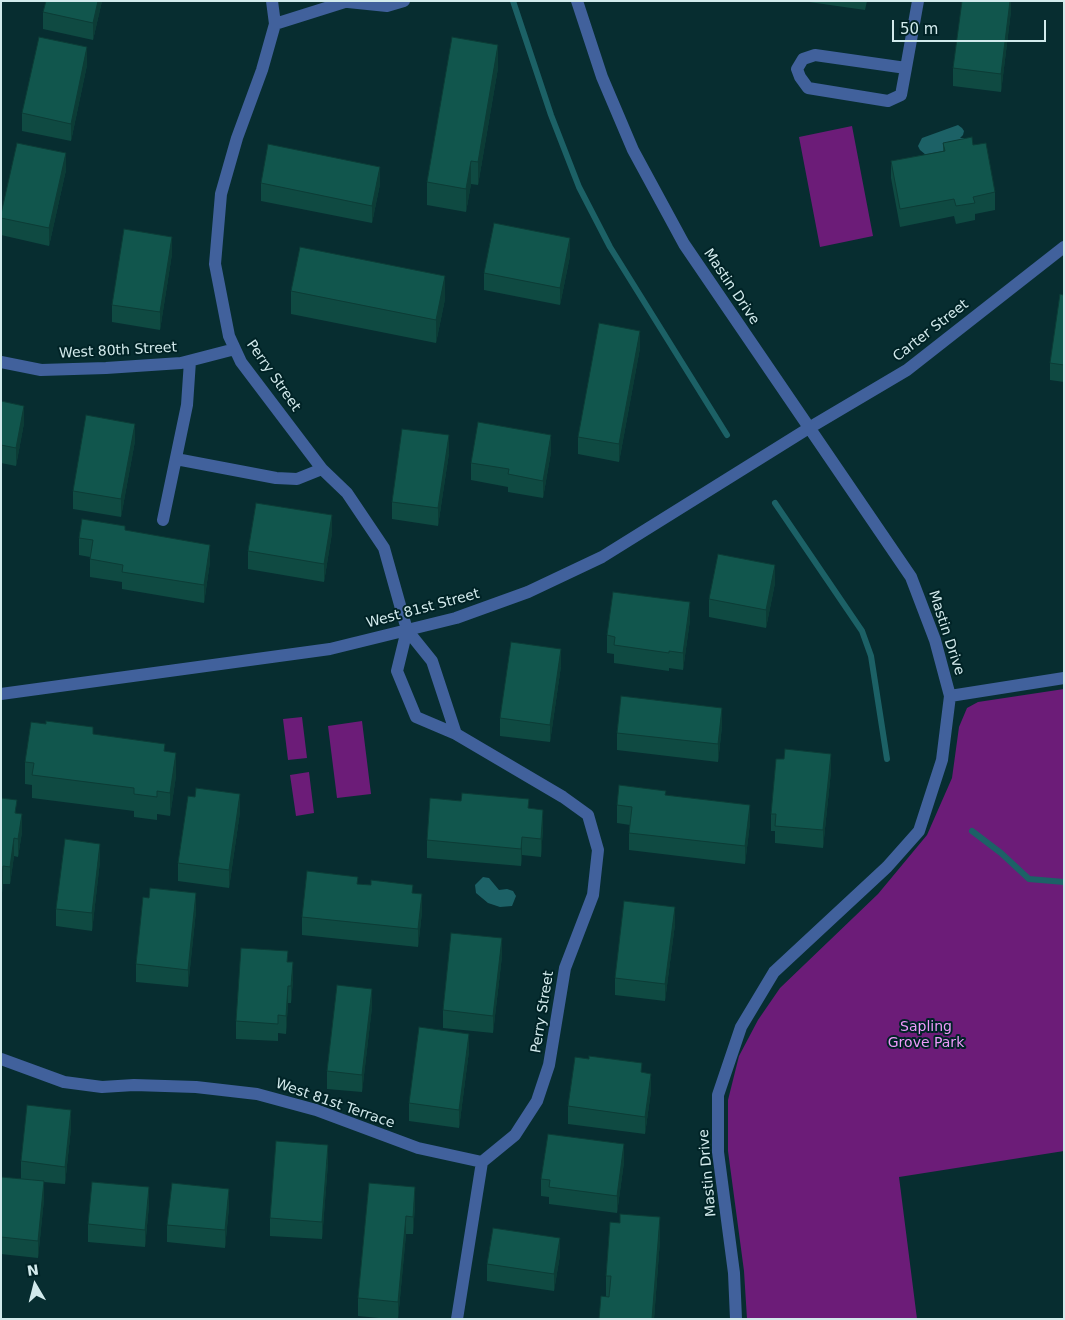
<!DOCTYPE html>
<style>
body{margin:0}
#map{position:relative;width:1065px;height:1320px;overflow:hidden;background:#072d30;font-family:"DejaVu Sans",sans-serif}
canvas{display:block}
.frame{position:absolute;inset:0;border:2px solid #d2eaec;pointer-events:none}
.north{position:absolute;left:10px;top:1260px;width:50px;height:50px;-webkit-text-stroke:4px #002326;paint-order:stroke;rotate:352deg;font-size:14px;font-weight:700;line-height:20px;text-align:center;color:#d2eaec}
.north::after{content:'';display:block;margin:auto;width:18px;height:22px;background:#d2eaec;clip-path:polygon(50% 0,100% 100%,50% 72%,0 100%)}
.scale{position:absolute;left:892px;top:20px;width:154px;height:22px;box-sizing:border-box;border:2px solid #d2eaec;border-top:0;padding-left:6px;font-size:15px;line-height:18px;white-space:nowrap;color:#d2eaec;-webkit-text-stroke:4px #002326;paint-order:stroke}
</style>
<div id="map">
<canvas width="1065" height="1320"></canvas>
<div class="frame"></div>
<div class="north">N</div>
<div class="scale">50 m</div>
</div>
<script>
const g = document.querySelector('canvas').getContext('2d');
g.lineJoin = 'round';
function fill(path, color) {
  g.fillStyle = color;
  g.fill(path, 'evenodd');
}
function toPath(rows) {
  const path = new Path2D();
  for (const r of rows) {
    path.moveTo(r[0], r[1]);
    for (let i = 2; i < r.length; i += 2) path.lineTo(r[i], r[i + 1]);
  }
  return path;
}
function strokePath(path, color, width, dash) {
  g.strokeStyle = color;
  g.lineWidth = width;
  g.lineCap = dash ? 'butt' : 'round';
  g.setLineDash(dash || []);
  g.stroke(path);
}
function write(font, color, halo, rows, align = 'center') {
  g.font = font + ' "DejaVu Sans",sans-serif';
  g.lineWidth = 4;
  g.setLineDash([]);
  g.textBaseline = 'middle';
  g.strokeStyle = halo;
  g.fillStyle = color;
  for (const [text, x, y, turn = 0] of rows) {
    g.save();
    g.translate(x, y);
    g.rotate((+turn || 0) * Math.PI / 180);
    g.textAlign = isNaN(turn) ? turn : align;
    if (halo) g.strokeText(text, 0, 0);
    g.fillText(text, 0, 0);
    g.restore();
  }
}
const green = toPath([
 [852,126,873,236,820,247,799,137],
 [1064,689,1064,1151,899,1177,917,1319,747,1319,744,1271,728,1151,728,1100,739,1056,758,1020,780,988,878,894,927,835,952,778,959,727,967,708,978,702],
 [302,717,307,758,288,760,283,719],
 [362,721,371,794,337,798,328,726],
 [309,772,314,813,296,816,290,775]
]);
const water = toPath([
 [958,125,962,128,964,131,963,135,960,138,966,138,967,141,965,147,926,155,920,150,918,146,922,138],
 [483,877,489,878,499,890,507,889,513,891,516,896,512,906,500,907,488,903,476,893,475,885]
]);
const stream = toPath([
 [513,1,551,115,579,187,610,247,727,435],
 [775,503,862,631,871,656,887,759],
 [972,831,1001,853,1029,879,1064,882]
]);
const minor = toPath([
 [272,1,275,24,262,70,237,138,221,194,215,264,229,336,241,362,322,469,347,493,384,548,407,630,432,661,456,734],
 [577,1,602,77,633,150,684,244,911,577,935,640,950,696,942,760,919,831,887,867,774,972,741,1027,718,1095,718,1152,734,1273,736,1319],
 [348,2,387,6,404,1],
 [275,24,348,1],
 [906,68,815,55,803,59,797,69,800,77,808,88,888,101,901,95,906,68,918,1],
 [1,362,41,370,106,368,181,363,235,349],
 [176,459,276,478,297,479,322,469],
 [163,520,187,405,190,361],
 [407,630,397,671,416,717,456,734,563,797,588,815,598,850,593,895,565,968,549,1065,537,1101,515,1135,482,1162,457,1319],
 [1,694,330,649,456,618,528,592,602,557,809,428,907,370,1064,247],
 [950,696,1064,678],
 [1,1059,64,1082,102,1087,134,1085,196,1087,257,1094,316,1110,418,1148,482,1162]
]);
const wall = toPath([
 [102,1,93,40,43,29,43,12],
 [809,1,867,1,865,10,809,2],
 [1011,1,1011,11,1001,92,953,86,953,68],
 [87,65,71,141,22,131,22,113],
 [498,68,478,185,471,184,466,212,427,205,427,182],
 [943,143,973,145,995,192,995,210,975,214,975,220,956,224,954,216,900,227,891,178,891,161,943,151],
 [66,170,49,246,1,235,1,214],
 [261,183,380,184,372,223,261,201],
 [172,254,160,330,112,322,112,305],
 [570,256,560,305,484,290,484,273],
 [291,291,445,299,436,343,291,314],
 [1064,292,1064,382,1050,380,1050,363],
 [640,348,619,462,578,454,578,437],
 [1,401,24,423,16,466,1,463],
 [135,441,121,517,73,509,73,491],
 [551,452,543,498,508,492,508,487,471,480,471,463],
 [449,453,438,526,392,519,392,502],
 [125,531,210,562,204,603,122,589,122,582,90,577,90,557,79,555,79,538],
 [332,533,324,582,248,569,248,551],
 [775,583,766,628,709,617,709,599],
 [690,620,683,670,669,668,669,671,614,663,614,654,607,653,607,635],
 [561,666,550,742,500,736,500,718],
 [722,726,718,762,617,750,617,733],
 [93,734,165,752,176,776,170,816,157,814,157,820,134,817,134,811,32,798,32,785,25,784,25,762],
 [831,771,823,848,775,843,775,831,771,831,771,814],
 [666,795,750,823,745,864,629,850,629,833,630,825,617,823,617,805],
 [195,797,240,812,229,888,178,881,178,863],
 [1,798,17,814,22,832,18,857,14,856,10,884,3,884,2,893,1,893],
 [529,808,543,827,541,857,522,855,521,866,427,858,427,840],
 [100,861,92,931,56,926,56,909],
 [358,884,413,893,422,912,418,947,302,935,302,917],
 [196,911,188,987,136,982,136,964],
 [675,924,665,1001,615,995,615,978],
 [502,956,493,1033,443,1028,443,1010],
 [293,980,291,1003,288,1003,286,1034,278,1033,278,1041,236,1039,236,1021],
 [372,1007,362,1092,327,1089,327,1071],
 [469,1051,459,1128,409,1121,409,1103],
 [642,1072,651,1091,645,1134,568,1124,568,1106],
 [71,1128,65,1184,44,1182,44,1199,38,1258,1,1254,1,1177,21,1179,21,1161],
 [624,1162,617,1213,549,1204,549,1197,541,1196,541,1179],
 [328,1163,322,1239,270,1236,270,1218],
 [369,1183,415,1205,413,1234,406,1234,398,1319,389,1319,358,1316,358,1298],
 [149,1205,145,1247,88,1242,88,1224],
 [229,1207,225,1248,167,1242,167,1225],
 [660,1240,654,1319,599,1319,606,1297,606,1276],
 [560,1255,554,1291,487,1281,487,1264]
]);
const shadedWall = toPath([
 [98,1,102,1,93,40,93,23],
 [1010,1,1011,1,1011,11,1001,92,1001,74],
 [498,45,498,68,478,185,478,162],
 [87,47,87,65,71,141,71,124],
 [66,153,66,170,49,246,49,228],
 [471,161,471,184,466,212,466,189],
 [380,167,380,184,372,223,372,206],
 [172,237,172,254,160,330,160,312],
 [570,238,570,256,560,305,560,288],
 [445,276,445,299,436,343,436,320],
 [640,331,640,348,619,462,619,444],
 [24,406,24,423,16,466,16,448],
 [135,424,135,441,121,517,121,499],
 [449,435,449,453,438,526,438,508],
 [551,435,551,452,543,498,543,481],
 [332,515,332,533,324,582,324,564],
 [210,545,210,562,204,603,204,585],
 [775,565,775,583,766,628,766,610],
 [690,602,690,620,683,670,683,653],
 [561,649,561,666,550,742,550,725],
 [722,708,722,726,718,762,718,744],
 [176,753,176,776,170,816,170,793],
 [831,754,831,771,823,848,823,830],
 [240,794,240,812,229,888,229,870],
 [750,805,750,823,745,864,745,846],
 [543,810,543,827,541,857,541,839],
 [22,814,22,832,18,857,18,839],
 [522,837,522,855,521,866,521,849],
 [14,838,14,856,10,884,10,867],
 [100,844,100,861,92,931,92,913],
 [3,866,3,884,2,893,2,876],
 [196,893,196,911,188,987,188,970],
 [422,894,422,912,418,947,418,929],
 [675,907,675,924,665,1001,665,984],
 [502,938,502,956,493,1033,493,1016],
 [293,962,293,980,291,1003,291,986],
 [288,986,288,1003,286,1034,286,1016],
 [372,989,372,1007,362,1092,362,1075],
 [469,1034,469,1051,459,1128,459,1110],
 [651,1074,651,1091,645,1134,645,1117],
 [71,1110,71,1128,65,1184,65,1167],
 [624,1144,624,1162,617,1213,617,1196],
 [328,1145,328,1163,322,1239,322,1222],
 [44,1181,44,1199,38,1258,38,1241],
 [149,1187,149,1205,145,1247,145,1230],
 [415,1187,415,1205,413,1234,413,1217],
 [229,1189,229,1207,225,1248,225,1230],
 [406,1216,406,1234,398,1319,398,1302],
 [660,1217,660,1240,654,1319,652,1319],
 [560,1238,560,1255,554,1291,554,1274]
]);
const building = toPath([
 [46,1,98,1,93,23,43,12,46,1],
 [962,1,1010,1,1001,74,953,68,962,1],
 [39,37,87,47,71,124,22,113,39,37],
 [452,37,498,45,478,162,471,161,466,189,427,182,452,37],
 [972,137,973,145,986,143,995,192,973,197,975,203,956,206,954,199,900,209,891,161,945,151,943,143,972,137],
 [17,143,66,153,49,228,1,218,1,214,17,143],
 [268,144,380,167,372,206,261,183,268,144],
 [494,223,570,238,560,288,484,273,494,223],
 [124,229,172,237,160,312,112,305,124,229],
 [300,247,445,276,436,320,291,291,300,247],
 [1064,292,1064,365,1050,363,1060,294,1063,295,1064,292],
 [599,323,640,331,619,444,578,437,599,323],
 [1,401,24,406,16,448,1,445,1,401],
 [86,415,135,424,121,499,73,491,86,415],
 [478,422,551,435,543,481,508,474,509,469,471,463,478,422],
 [402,429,449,435,438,508,392,502,402,429],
 [256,503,332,515,324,564,248,551,256,503],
 [82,519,125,526,125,530,210,545,204,585,122,572,123,565,90,559,93,540,79,538,82,519],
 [718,554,775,565,766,610,709,599,718,554],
 [613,592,690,602,683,653,669,651,669,653,614,645,615,637,607,635,613,592],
 [511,642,561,649,550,725,500,718,511,642],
 [621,696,722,708,718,744,617,733,621,696],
 [46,721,93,727,93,734,165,744,164,751,176,753,170,793,157,791,157,797,134,794,134,788,32,775,34,763,25,762,31,722,46,724,46,721],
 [785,749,831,754,823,830,775,826,776,814,771,814,776,759,784,759,785,749],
 [619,785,666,791,665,795,750,805,745,846,629,833,632,807,617,805,619,785],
 [196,788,240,794,229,870,178,863,188,796,195,797,196,788],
 [462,793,529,799,528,808,543,810,541,839,522,837,521,849,427,840,430,798,461,801,462,793],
 [1,798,17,800,15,813,22,814,18,839,14,838,10,867,3,866,2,876,1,876,1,798],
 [65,839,100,844,92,913,56,909,65,839],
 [307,871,358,877,357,884,371,885,371,880,413,885,412,893,422,894,418,929,302,917,307,871],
 [150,888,196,893,188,970,136,964,143,897,149,898,150,888],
 [624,901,675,907,665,984,615,978,624,901],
 [451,933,502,938,493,1016,443,1010,451,933],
 [241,948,288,951,287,962,293,962,291,986,288,986,286,1016,278,1015,278,1024,236,1021,241,948],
 [337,985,372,989,362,1075,327,1071,337,985],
 [419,1027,469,1034,459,1110,409,1103,419,1027],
 [589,1056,642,1063,641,1072,651,1074,645,1117,568,1106,575,1057,589,1059,589,1056],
 [27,1105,71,1110,65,1167,21,1161,27,1105],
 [548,1134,624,1144,617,1196,549,1187,550,1180,541,1179,548,1134],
 [276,1141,328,1145,322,1222,270,1218,276,1141],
 [1,1177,44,1181,38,1241,1,1237,1,1177],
 [92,1182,149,1187,145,1230,88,1224,92,1182],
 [172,1183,229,1189,225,1230,167,1225,172,1183],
 [369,1183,415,1187,413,1217,406,1216,398,1302,358,1298,369,1183],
 [620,1214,660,1217,652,1319,599,1319,601,1296,609,1297,611,1276,606,1276,610,1222,620,1223,620,1214],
 [493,1228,560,1238,554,1274,487,1264,493,1228]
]);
const streetNames = [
 ["Mastin Drive",731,287,56],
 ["Carter Street",931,331,-38],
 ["West 80th Street",118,351,-3],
 ["Perry Street",273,376,55],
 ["West 81st Street",423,609,-15],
 ["Mastin Drive",946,633,72],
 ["Perry Street",543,1012,-81],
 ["West 81st Terrace",335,1104,19],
 ["Mastin Drive",708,1173,-95]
];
const parkNames = [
 ["Sapling",926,1027],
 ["Grove Park",926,1043]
];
fill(green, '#6c1c78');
fill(water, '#1c6166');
strokePath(stream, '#1c6166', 6);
strokePath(minor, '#41619c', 12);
fill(wall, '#0f4a42');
fill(shadedWall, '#0c3c36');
fill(building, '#11564d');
strokePath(building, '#0c3c36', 1);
write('14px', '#d2eaec', '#002326', streetNames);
write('14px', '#ee9afa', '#002326', parkNames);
</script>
